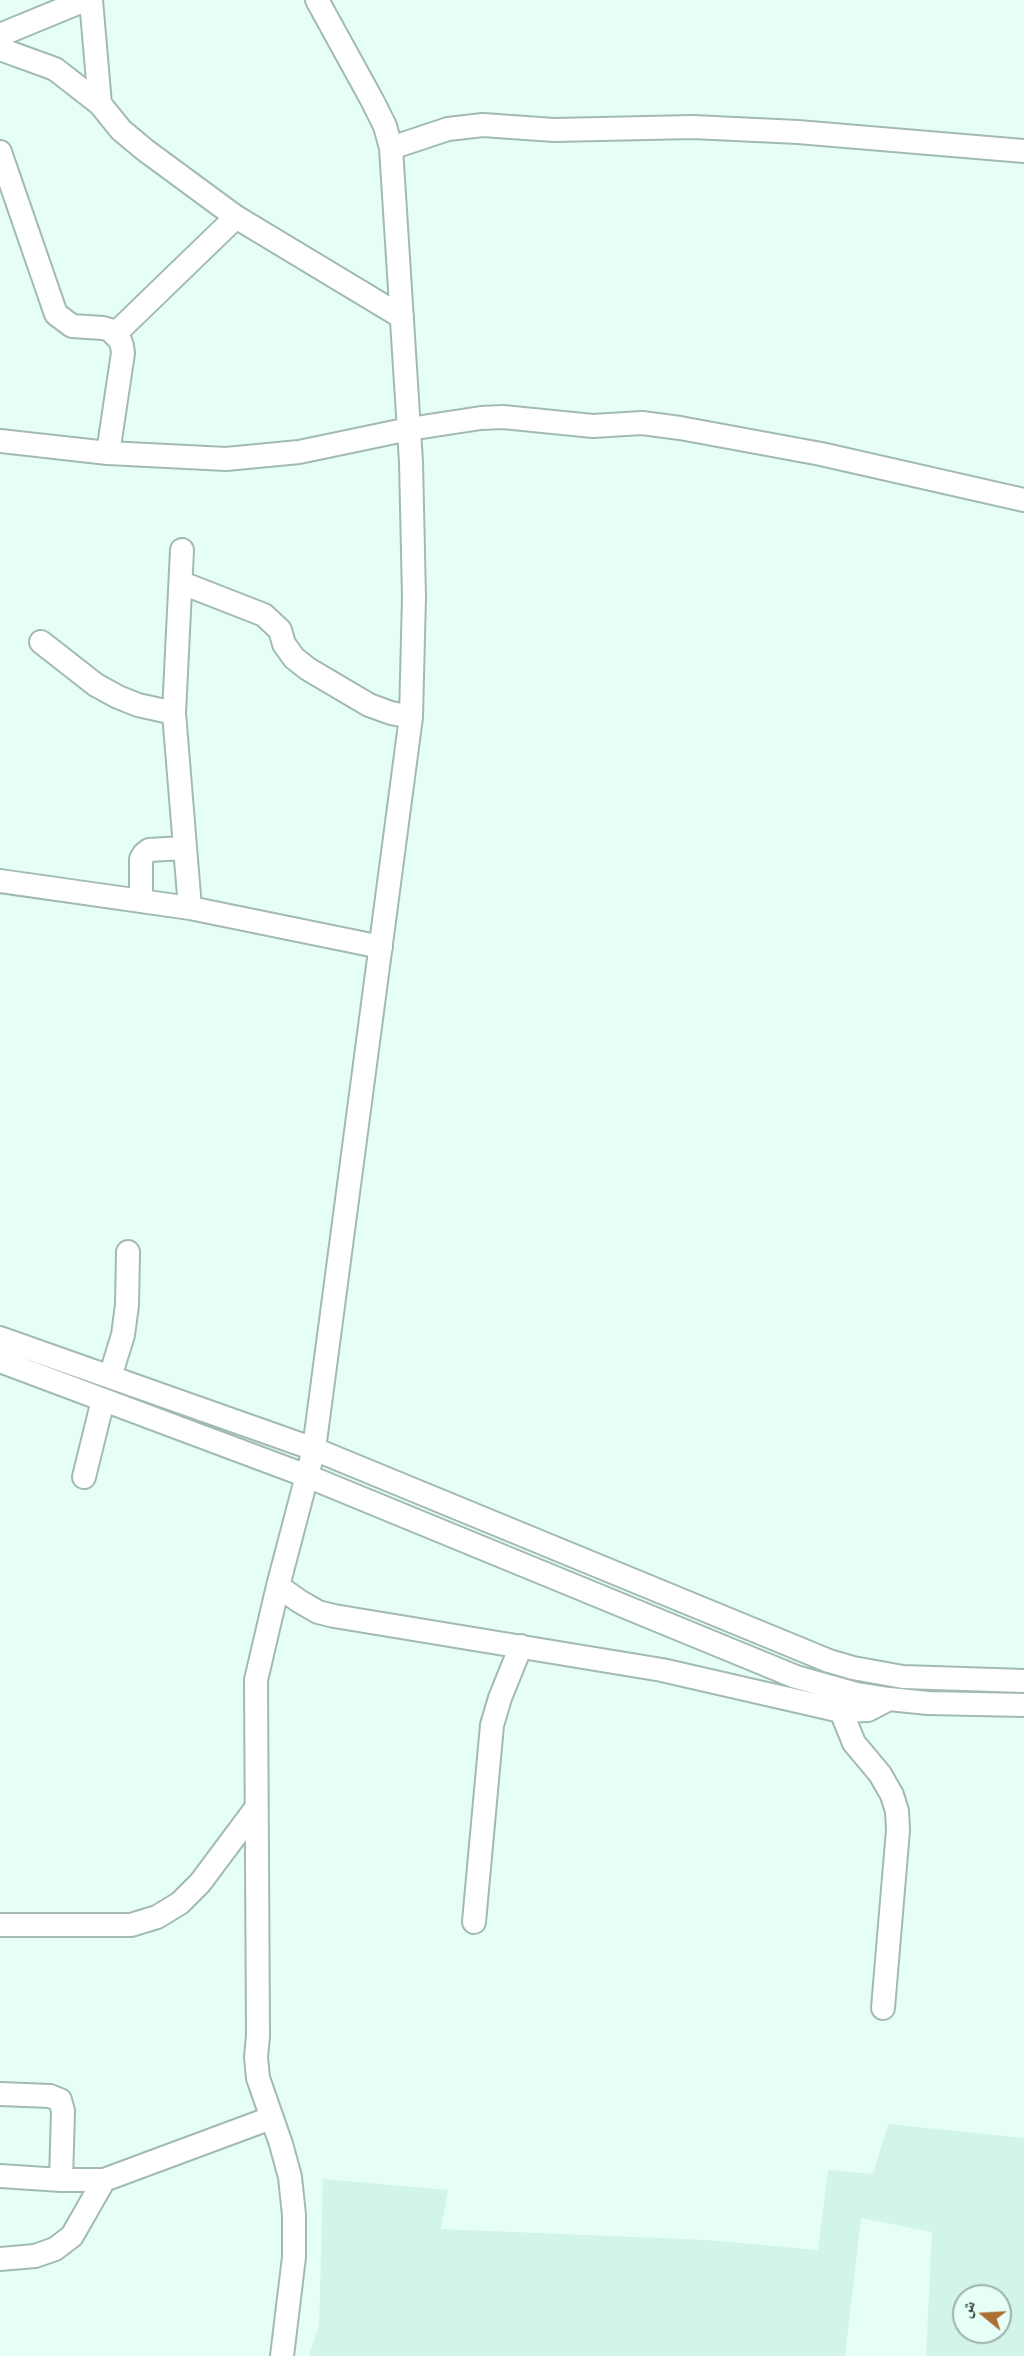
<!DOCTYPE html>
<meta charset="utf-8">
<style>
body{margin:0}
#map{position:relative;width:1024px;height:2356px;overflow:hidden;background:#e5fff7;font-family:"Archivo Narrow","Noto Naskh Arabic",sans-serif}
canvas{display:block}
.north{position:absolute;left:952px;top:2284px;width:60px;height:60px;box-sizing:border-box;background:#e5fff7;border:2px solid #9db1ab;border-radius:50%;rotate:288deg;font-size:16px;font-weight:700;line-height:24px;text-align:center;color:#313b38}
.north::after{content:'';display:block;margin:auto;width:21px;height:27px;background:#ab7031;clip-path:polygon(50% 0,100% 100%,50% 72%,0 100%)}
</style>
<div id="map">
<canvas width="1024" height="2356"></canvas>
<div class="north">ش</div>
</div>
<script>
const g = document.querySelector('canvas').getContext('2d');
g.lineJoin = 'round';
function fill(path, color) {
  g.fillStyle = color;
  g.fill(path, 'evenodd');
}
function toPath(rows) {
  const path = new Path2D();
  for (const r of rows) {
    path.moveTo(r[0], r[1]);
    for (let i = 2; i < r.length; i += 2) path.lineTo(r[i], r[i + 1]);
  }
  return path;
}
function strokePath(path, color, width, dash) {
  g.strokeStyle = color;
  g.lineWidth = width;
  g.lineCap = dash ? 'butt' : 'round';
  g.setLineDash(dash || []);
  g.stroke(path);
}
const built = toPath([
 [888,2124,1024,2138,1024,2356,926,2356,932,2232,861,2218,845,2356,309,2356,319,2326,323,2179,448,2190,441,2229,707,2240,818,2250,828,2170,873,2174],
 [964,2296,1000,2296,1000,2332,964,2332]
]);
const minor = toPath([
 [91,0,100,104],
 [0,35,85,0],
 [0,49,55,69,100,104,121,130,145,150,236,217,402,317],
 [391,148,448,129,483,125,554,130,693,127,798,132,1024,151],
 [0,152,56,314,72,326,103,328,110,330,120,340,122,346,123,353,108,453],
 [115,334,236,217],
 [0,441,108,453,226,459,299,452,409,429,481,418,503,417,593,426,642,423,680,428,821,454,1024,500],
 [182,550,174,713,190,908],
 [182,583,264,615,280,630,284,644,294,658,308,669,369,705,391,713,411,717],
 [41,642,96,685,118,697,138,705,174,713],
 [0,881,190,908,381,947],
 [141,900,141,859,144,854,149,850,184,848],
 [0,1338,314,1449,829,1661,853,1668,903,1677,1024,1681],
 [0,1361,307,1476,796,1677,857,1694,889,1699,928,1703,1024,1705],
 [110,1377,123,1335,127,1305,128,1252],
 [84,1477,103,1400],
 [278,1586,299,1601,318,1612,334,1616,662,1670,841,1711,868,1710,889,1699],
 [841,1711,854,1743,880,1774,892,1795,897,1811,898,1830,883,2008],
 [474,1922,492,1725,500,1698,521,1646],
 [0,1925,131,1925,157,1917,180,1903,200,1883,256,1808],
 [0,2094,50,2096,60,2100,63,2111,61,2180],
 [0,2176,61,2180,104,2180,271,2118],
 [0,2259,35,2256,55,2249,72,2236,104,2180],
 [282,2356,294,2257,294,2215,290,2177,281,2144,258,2078,256,2057,258,2036,256,1680,278,1586,314,1449,411,717,414,597,411,462,391,148,385,126,372,100,317,0]
]);
fill(built, '#d2f4e9');
strokePath(minor, '#a2bab2', 26);
strokePath(minor, '#fff', 22);
</script>
